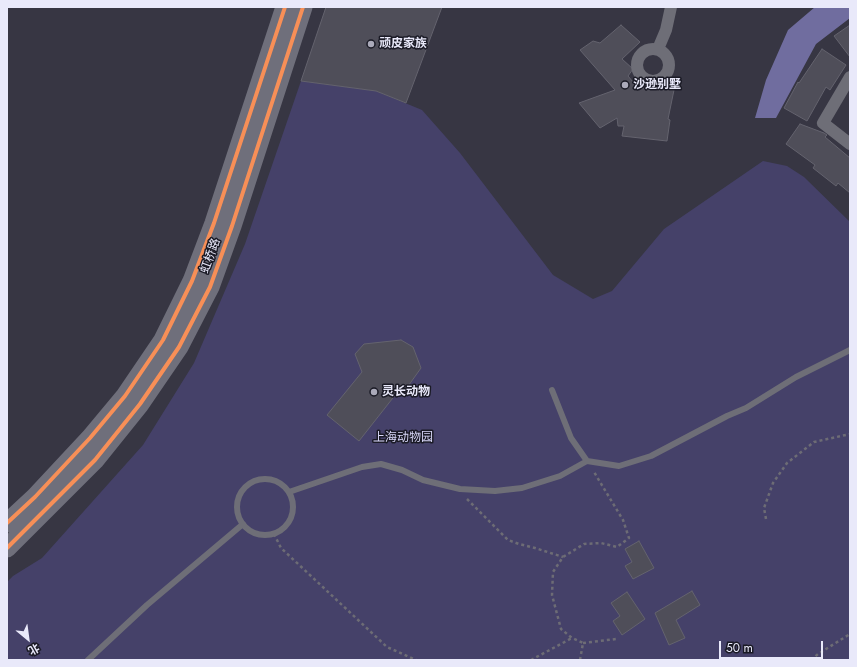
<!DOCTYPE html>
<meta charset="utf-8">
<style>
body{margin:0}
#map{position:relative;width:857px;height:667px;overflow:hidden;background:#373643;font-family:Jost,"Noto Sans SC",sans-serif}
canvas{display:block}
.frame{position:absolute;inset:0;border:8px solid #e9e9fa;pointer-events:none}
.north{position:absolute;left:8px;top:619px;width:40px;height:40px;-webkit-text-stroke:3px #1a1a25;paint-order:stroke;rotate:151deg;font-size:11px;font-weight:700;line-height:16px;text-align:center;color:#e9e9fa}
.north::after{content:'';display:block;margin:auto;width:14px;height:18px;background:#e9e9fa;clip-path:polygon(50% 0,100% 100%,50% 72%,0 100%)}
.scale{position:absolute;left:719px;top:641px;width:104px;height:18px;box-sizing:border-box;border:2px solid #e9e9fa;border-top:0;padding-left:5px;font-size:12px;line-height:14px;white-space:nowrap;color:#e9e9fa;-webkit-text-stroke:3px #1a1a25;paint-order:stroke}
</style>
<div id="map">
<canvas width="857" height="667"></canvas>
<div class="frame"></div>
<div class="north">北</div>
<div class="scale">50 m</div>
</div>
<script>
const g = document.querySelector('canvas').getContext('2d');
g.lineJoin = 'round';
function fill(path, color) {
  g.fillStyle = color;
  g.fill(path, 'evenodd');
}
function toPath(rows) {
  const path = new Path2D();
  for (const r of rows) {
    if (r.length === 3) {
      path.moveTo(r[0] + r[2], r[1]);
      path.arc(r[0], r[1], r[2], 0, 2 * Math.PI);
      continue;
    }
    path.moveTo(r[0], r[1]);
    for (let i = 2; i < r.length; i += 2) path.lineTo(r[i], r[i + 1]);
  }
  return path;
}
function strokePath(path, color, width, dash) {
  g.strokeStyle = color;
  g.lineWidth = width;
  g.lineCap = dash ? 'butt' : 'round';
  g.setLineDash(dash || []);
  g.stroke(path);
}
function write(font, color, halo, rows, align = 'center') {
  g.font = font + ' Jost,"Noto Sans SC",sans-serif';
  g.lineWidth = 3;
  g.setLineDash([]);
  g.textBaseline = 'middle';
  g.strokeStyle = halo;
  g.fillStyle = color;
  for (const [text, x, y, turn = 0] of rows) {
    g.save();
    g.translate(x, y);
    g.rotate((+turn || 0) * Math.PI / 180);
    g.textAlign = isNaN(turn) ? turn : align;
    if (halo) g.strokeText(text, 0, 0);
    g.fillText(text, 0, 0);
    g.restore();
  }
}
const green = toPath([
 [301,81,376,91,422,110,460,153,553,275,593,299,612,291,664,229,763,161,787,166,804,177,850,222,850,660,7,660,7,582,13,576,42,558,143,445,194,363,245,244]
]);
const water = toPath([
 [815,7,850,7,850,18,816,44,776,118,755,118,766,80,788,30]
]);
const building = toPath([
 [326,7,442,7,406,103,376,91,301,81,326,7],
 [621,25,640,42,622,59,633,69,628,76,638,88,674,90,668,119,670,120,667,141,622,136,624,126,618,126,617,118,600,128,579,103,615,90,580,50,593,41,600,43,621,25],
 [850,25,850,57,834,36,850,25],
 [822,49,846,65,830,90,826,87,807,121,784,108,798,82,799,83,822,49],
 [800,124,824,133,827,135,825,137,850,158,850,193,838,183,836,186,813,168,815,165,786,144,800,124],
 [401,340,413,347,421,368,406,389,396,394,359,441,327,415,362,372,355,354,364,344,401,340],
 [639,541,654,568,633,579,625,566,632,562,625,549,639,541],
 [692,591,700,605,676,620,685,638,669,645,655,613,692,591],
 [627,592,645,619,622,635,613,621,620,616,611,603,627,592]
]);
const path = toPath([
 [467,499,508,540,519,544,535,548,563,557],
 [766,519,764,508,773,483,787,463,814,442,850,434],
 [274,534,281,548,387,647,416,660],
 [583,643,616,639],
 [531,660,572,638],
 [580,660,583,643,572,638,561,629,552,595,553,572,563,557,584,544,601,543,617,547,629,538,623,520,594,472],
 [811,660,818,654,850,634]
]);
const lane = toPath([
 [552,390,571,438,587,461,619,466,651,456,727,416,746,408,796,377,850,350],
 [265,507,28],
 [289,492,362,467,381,464,402,470,423,480,460,489,495,491,522,488,560,476,587,461],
 [88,660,147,605,243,524]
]);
const street = toPath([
 [653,65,16],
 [658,49,666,30,671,7],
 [850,77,823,123,850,144]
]);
const primary = toPath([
 [7,523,35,497,90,438,125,396,163,340,192,281,214,223,285,7],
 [7,548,95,460,140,404,179,347,210,287,232,226,303,7]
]);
const cycleway = toPath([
 [7,523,35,497,90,438,125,396,163,340,192,281,214,223,285,7],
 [7,548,95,460,140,404,179,347,210,287,232,226,303,7]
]);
const markers = [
 [371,44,4,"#abaaba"],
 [625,85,4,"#abaaba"],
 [374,392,4,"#abaaba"]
];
const poiNames = [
 ["顽皮家族",379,44],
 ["沙逊别墅",633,85],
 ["灵长动物",382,392]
];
const streetNames = [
 ["虹桥路",211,256,-70]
];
const parkNames = [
 ["上海动物园",403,438]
];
fill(green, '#454169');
fill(water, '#706d9f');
fill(building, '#4f4e59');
strokePath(building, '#64636e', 1);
strokePath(path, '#6d6c75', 2.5, [3, 3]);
strokePath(lane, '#6e6e77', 6);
strokePath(street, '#6e6e77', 12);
strokePath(primary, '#6f6f7b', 19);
strokePath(cycleway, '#f78f57', 4);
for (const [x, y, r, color] of markers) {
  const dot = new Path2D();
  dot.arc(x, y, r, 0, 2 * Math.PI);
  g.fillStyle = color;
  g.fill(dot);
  strokePath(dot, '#1a1a25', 1.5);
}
write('bold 12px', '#e9e9fa', '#1a1a25', poiNames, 'left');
write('12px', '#e9e9fa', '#1a1a25', streetNames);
write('12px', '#d8d7f8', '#1a1a25', parkNames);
</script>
